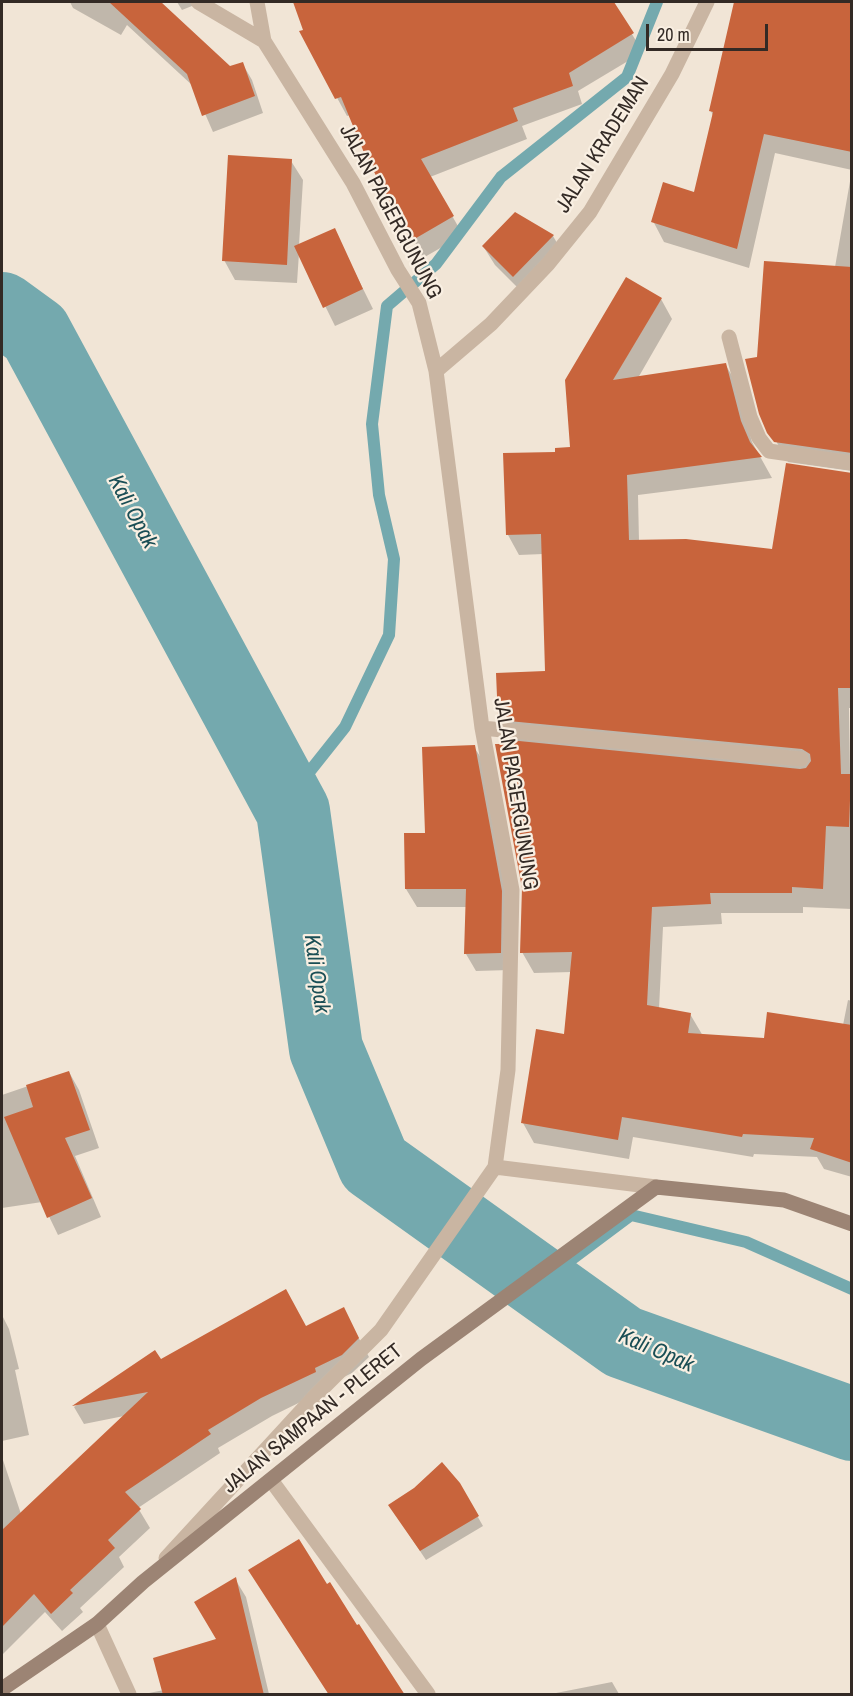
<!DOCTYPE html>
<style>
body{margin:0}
#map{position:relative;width:853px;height:1696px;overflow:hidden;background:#f1e5d6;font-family:"Archivo Narrow",sans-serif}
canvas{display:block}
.frame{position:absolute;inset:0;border:3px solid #332a25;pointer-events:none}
.scale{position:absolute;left:646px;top:24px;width:122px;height:27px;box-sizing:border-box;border:3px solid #332a25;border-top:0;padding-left:8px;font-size:18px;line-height:21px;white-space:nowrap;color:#332a25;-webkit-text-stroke:4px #f9efe2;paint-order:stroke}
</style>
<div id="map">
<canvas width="853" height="1696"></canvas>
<div class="frame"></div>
<div class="scale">20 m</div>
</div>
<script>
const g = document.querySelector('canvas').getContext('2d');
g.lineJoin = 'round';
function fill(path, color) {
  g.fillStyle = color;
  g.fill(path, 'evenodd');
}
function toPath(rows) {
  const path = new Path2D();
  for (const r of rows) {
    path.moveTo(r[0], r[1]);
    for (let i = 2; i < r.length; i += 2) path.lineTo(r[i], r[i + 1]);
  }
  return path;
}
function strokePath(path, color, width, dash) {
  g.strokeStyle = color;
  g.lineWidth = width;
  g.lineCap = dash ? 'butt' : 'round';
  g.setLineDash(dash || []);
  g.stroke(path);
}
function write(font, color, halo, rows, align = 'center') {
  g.font = font + ' "Archivo Narrow",sans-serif';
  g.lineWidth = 4.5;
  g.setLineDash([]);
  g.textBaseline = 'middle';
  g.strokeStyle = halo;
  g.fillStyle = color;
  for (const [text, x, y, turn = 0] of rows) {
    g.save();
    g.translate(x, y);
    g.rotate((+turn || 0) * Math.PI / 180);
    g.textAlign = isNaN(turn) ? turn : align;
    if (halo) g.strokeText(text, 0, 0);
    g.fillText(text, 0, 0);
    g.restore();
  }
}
const shadow = toPath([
 [70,2,141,2,183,24,229,68,242,63,252,80,263,113,213,132,193,86,127,25,121,35,73,8],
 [177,2,202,2,182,10],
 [295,2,612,2,643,52,578,91,582,104,522,126,527,139,430,177,463,235,423,258,350,115,347,116,301,32,305,30],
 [767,2,852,2,852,170,775,153,749,268,664,242,653,221,695,194,713,116,711,111,756,45],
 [291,161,303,180,299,245,334,230,373,309,335,326,299,253,297,283,235,280,224,260],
 [852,170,852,471,788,462,776,441,759,359,835,267],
 [515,214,553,236,564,255,525,295,495,265,483,246],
 [661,299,672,319,638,378,725,364,737,384,752,442,772,478,638,495,639,541,773,550,852,474,852,708,849,708,852,909,803,907,803,913,721,913,722,924,663,927,659,1009,690,1014,703,1036,765,1039,843,1025,848,1000,852,1001,852,1177,824,1169,817,1157,754,1154,753,1157,633,1137,629,1159,534,1143,523,1123,566,1036,572,972,534,973,522,952,523,888,501,746,513,742,500,719,547,672,543,554,519,555,508,535,505,455,557,453,571,449],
 [474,747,485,764,512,910,510,970,476,971,466,954,467,907,417,907,406,889,406,834,427,834],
 [69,1072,79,1090,99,1148,75,1156,101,1217,58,1235,42,1202,2,1208,2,1095],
 [343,1309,369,1357,352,1373,324,1387,325,1390,272,1416,218,1448,220,1453,138,1508,150,1528,119,1557,124,1567,80,1608,83,1612,62,1631,45,1612,2,1655,2,1457,21,1514,124,1416,84,1424,74,1407,154,1352,160,1361,306,1328],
 [2,1315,9,1329,19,1369,15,1370,29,1435,2,1441],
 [459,1484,483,1526,426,1560,396,1515],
 [235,1579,246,1597,269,1694,144,1694,164,1690,218,1640],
 [612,1682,619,1694,556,1694,556,1693]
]);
const stream = toPath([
 [287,800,345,727,389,635,394,559,379,495,372,424,387,306,436,264,501,177,627,77,657,2],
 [540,1283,631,1215,746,1242,852,1289]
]);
const river = toPath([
 [2,309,35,333,293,811,326,1049,374,1164,623,1342,852,1424]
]);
const building = toPath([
 [109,2,161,2,230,66,243,62,255,96,202,116,187,74],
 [293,2,614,2,634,33,569,73,573,86,513,108,518,121,421,159,454,216,411,241,365,155,341,97,335,99,299,31,303,30],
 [734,2,852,2,852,152,764,134,737,249,651,222,663,182,694,192,713,112,709,111],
 [228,155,292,159,287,265,222,261],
 [515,212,554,235,513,277,482,246],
 [335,228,363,289,323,308,294,246],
 [764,261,852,267,852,453,774,442,767,433,759,414,745,359,757,357],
 [626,277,662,298,613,380,726,363,741,421,750,442,762,457,627,475,629,540,686,539,772,549,786,463,852,473,852,688,838,688,841,774,851,774,849,827,826,826,823,889,792,887,792,893,710,893,711,904,652,907,647,1005,691,1013,688,1033,764,1038,767,1012,852,1025,852,1163,810,1149,814,1138,743,1134,742,1137,622,1117,618,1140,521,1123,536,1029,564,1034,572,952,520,953,522,888,495,744,500,744,499,739,800,769,806,768,811,761,810,754,802,749,498,720,496,673,545,671,541,534,506,535,503,453,555,452,555,448,570,447,565,380],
 [475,745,502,891,501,953,464,954,466,889,405,889,404,833,425,833,422,747],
 [69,1071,90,1130,65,1138,92,1198,47,1218,4,1117,33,1107,26,1085],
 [286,1289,306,1326,344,1307,359,1338,342,1355,315,1368,316,1372,261,1398,208,1430,211,1434,125,1492,141,1509,108,1540,115,1548,70,1590,73,1593,51,1614,34,1594,2,1627,2,1530,148,1392,72,1406,155,1350,161,1359],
 [442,1462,460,1483,479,1516,420,1551,388,1505,414,1488],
 [299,1539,327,1584,330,1582,357,1625,359,1624,405,1695,329,1695,248,1570],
 [236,1577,264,1695,163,1695,153,1658,216,1639,194,1602]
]);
const minor = toPath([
 [257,2,264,41],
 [729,337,750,417,759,438,769,451,852,463],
 [436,371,491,324,548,264,590,212,672,74,707,2],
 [482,728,801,759],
 [495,1167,656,1187],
 [271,1480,428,1694],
 [166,1558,315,1396,381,1330,495,1167,508,1070,512,890,482,728,436,371,419,303,398,270,353,183,264,41,198,2],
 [97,1624,129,1694]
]);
const secondary = toPath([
 [2,1689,97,1624,143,1582,421,1359,656,1187,784,1200,852,1224]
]);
const streetNames = [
 ["JALAN KRADEMAN",603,145,-58],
 ["JALAN PAGERGUNUNG",390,212,62],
 ["JALAN PAGERGUNUNG",515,794,81],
 ["JALAN SAMPAAN - PLERET",313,1419,-39]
];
const waterNames = [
 ["Kali Opak",132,512,62],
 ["Kali Opak",316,974,82],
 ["Kali Opak",656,1351,23]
];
fill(shadow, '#0003');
strokePath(stream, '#74a9ae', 12);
strokePath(river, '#74a9ae', 74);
fill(building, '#c8643c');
strokePath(minor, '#c9b5a2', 15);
strokePath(secondary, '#9c8474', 15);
write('21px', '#332a25', '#f9efe2', streetNames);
write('italic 22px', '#1a4e55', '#f9efe2', waterNames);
</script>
